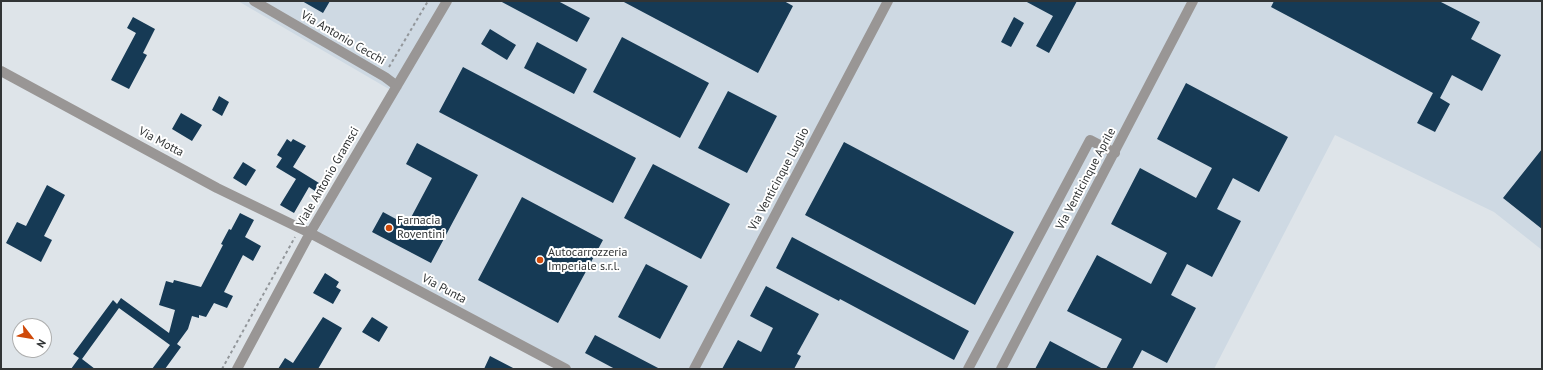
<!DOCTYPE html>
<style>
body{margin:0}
#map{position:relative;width:1543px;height:370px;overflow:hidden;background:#dee4e9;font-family:"PT Sans",sans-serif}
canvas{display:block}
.frame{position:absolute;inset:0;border:2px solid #313435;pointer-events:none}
.north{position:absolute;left:12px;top:318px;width:40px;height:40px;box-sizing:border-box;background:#fff;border:1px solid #adaeae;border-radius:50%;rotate:121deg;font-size:11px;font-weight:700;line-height:16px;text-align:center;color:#313435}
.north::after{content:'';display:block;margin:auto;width:14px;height:18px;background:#cf4a0a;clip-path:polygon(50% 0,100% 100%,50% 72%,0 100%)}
</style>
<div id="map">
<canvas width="1543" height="370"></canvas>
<div class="frame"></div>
<div class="north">N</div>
</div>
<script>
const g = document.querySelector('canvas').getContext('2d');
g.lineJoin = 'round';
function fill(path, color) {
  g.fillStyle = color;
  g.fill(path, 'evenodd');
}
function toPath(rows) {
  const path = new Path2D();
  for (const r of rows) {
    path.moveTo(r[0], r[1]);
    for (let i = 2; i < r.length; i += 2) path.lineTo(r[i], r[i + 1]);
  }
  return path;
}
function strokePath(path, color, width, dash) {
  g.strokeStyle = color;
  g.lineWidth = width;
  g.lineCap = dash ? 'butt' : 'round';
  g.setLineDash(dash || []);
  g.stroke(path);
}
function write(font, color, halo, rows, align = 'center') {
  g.font = font + ' "PT Sans",sans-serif';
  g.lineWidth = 4;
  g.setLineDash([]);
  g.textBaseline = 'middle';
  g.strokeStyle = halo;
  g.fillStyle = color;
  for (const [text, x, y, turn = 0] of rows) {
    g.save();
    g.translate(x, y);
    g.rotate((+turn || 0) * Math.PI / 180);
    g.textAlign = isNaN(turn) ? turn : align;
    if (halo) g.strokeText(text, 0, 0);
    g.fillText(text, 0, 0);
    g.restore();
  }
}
const built = toPath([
 [238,1,1542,1,1542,250,1494,212,1335,135,1214,369,563,369,317,232,394,92]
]);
const building = toPath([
 [302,1,330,1,323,13],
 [500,1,558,1,590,18,577,42],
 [622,1,784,1,793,6,758,73],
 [1025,1,1077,1,1049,53,1036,46,1053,16],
 [1274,1,1439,1,1480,22,1471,39,1501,55,1482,91,1452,75,1440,98,1450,104,1435,132,1417,123,1433,93,1271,7],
 [133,17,155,29,143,53,147,55,129,89,111,80,136,33,127,28],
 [1014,17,1024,23,1011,47,1001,42],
 [490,29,516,45,507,60,481,44],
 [622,37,709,83,680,138,593,92],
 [537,42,587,69,574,94,524,68],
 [463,67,636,158,613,203,439,112],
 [1186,83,1288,137,1259,192,1233,178,1217,209,1241,221,1212,277,1187,264,1171,295,1196,308,1167,363,1142,350,1132,369,1106,369,1122,339,1067,311,1097,255,1151,284,1167,253,1111,224,1140,168,1196,198,1212,168,1157,139],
 [728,91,777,116,747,173,698,148],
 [219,96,229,102,222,116,212,110],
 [181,113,202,125,192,141,172,129],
 [287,139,291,142,293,139,306,146,293,167,319,183,315,191,309,187,294,213,280,205,296,179,276,167,282,158,277,155],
 [844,142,1014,232,975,305,805,215],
 [417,143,478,175,431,263,372,232,383,212,407,225,432,178,406,164],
 [1542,149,1542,229,1503,198],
 [243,162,256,170,246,186,233,178],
 [653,164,730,204,701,259,624,218],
 [47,185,65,195,44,236,52,240,41,262,6,243,17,222,26,226],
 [522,197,603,240,558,323,478,280],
 [240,213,254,220,245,237,261,246,253,261,243,255,225,290,224,292,233,296,227,308,214,303,206,317,199,315,199,318,192,316,188,329,177,344,181,347,165,369,152,369,170,345,119,308,82,359,95,369,71,369,79,358,73,354,113,300,117,304,121,298,169,333,175,310,159,305,166,281,173,283,174,280,201,287,223,245,221,244,229,229,231,230],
 [792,237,969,331,954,360,840,299,839,301,776,268],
 [646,264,688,286,660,339,618,317],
 [325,273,339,282,336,287,341,290,333,304,313,293],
 [766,286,819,314,797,354,801,356,794,369,722,369,738,340,761,352,773,328,750,316],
 [323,317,342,328,318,369,278,369,285,358,293,363],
 [372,317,388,327,379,342,362,332],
 [595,335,660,369,615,369,585,353],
 [1050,341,1103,369,1035,369],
 [490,356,515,369,484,369]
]);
const path = toPath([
 [389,67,428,1],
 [222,369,295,237]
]);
const minor = toPath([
 [254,1,385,77,397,86],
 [1,71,217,188,310,233,566,369],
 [237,369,310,233,447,1],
 [694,369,888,1],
 [968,369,1090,140,1115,153],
 [1001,369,1193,1]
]);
const markers = [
 [389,228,4,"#cf4a0a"],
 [540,260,4,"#cf4a0a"]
];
const streetNames = [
 ["Via Antonio Cecchi",343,38,30],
 ["Via Motta",161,142,28],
 ["Viale Antonio Gramsci",328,177,-60],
 ["Via Venticinque Luglio",779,179,-62],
 ["Via Venticinque Aprile",1086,179,-62],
 ["Via Punta",444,289,28]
];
const poiNames = [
 ["Farnacia",397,221],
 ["Roventini",397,235],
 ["Autocarrozzeria",548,253],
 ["Imperiale s.r.l.",548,267]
];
fill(built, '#ced9e3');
fill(building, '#163a55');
strokePath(path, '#92969a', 2, [3, 3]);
strokePath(minor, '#999695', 10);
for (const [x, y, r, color] of markers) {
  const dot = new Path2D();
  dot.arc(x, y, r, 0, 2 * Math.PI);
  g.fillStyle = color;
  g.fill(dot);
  strokePath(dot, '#fff', 1.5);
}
write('12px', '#313435', '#fff', streetNames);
write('12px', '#313435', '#fff', poiNames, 'left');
</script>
